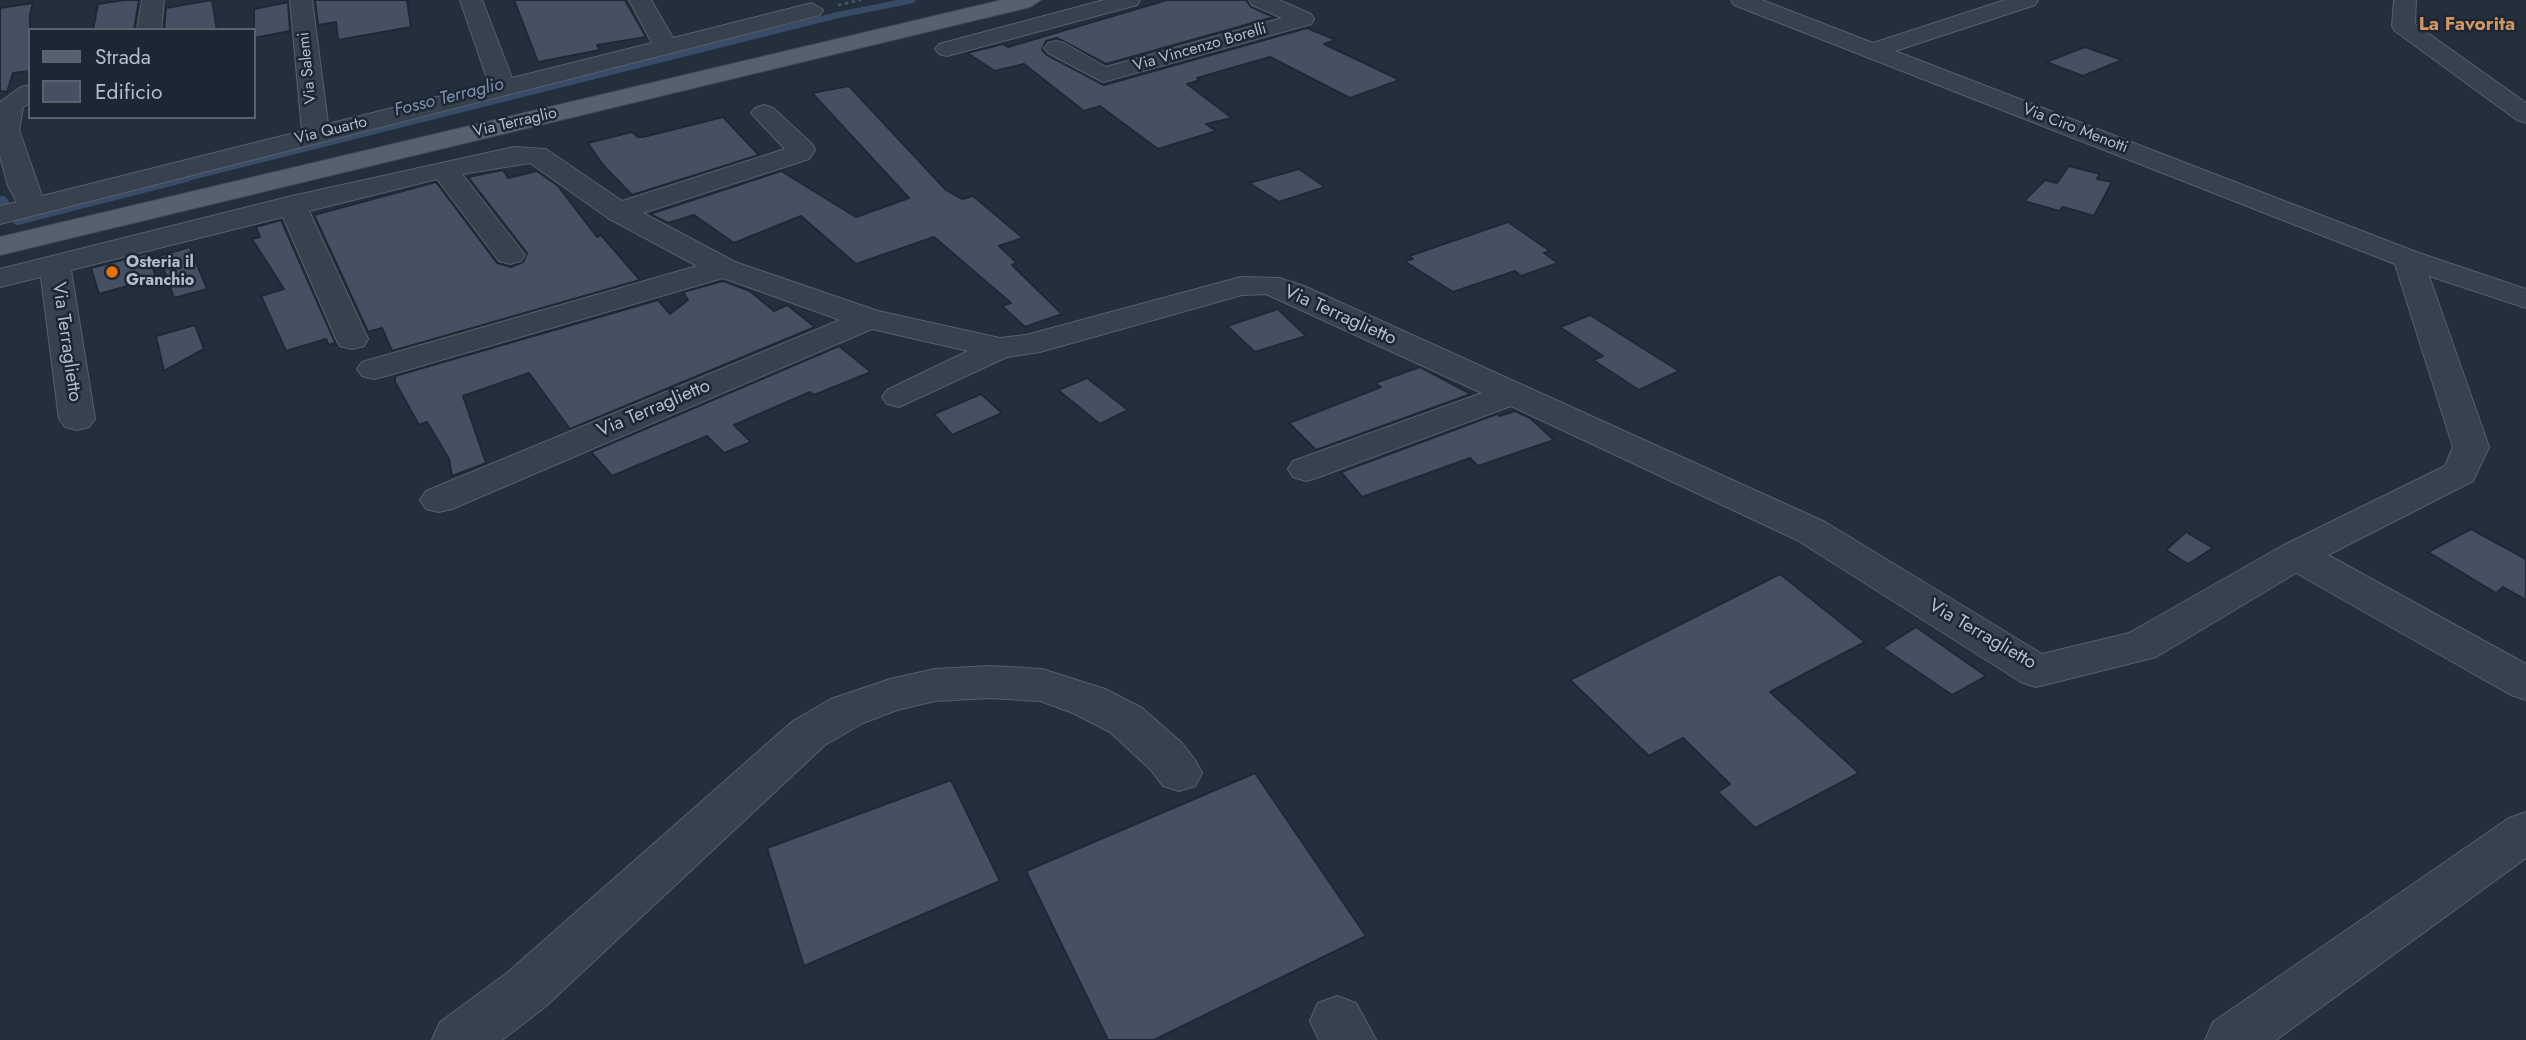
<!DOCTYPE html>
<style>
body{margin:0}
#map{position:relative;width:2526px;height:1040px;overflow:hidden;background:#242f3e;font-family:Jost,sans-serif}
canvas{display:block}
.legend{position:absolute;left:28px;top:28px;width:228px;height:91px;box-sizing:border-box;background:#1d2633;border:2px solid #59626f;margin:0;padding:9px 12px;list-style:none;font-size:21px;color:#b4bcc9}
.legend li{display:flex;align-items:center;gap:14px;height:35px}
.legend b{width:35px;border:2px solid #59626f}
</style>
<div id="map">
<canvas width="2526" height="1040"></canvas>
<ul class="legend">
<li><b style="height:9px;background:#56606e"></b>Strada</li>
<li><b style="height:19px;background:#455162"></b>Edificio</li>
</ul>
</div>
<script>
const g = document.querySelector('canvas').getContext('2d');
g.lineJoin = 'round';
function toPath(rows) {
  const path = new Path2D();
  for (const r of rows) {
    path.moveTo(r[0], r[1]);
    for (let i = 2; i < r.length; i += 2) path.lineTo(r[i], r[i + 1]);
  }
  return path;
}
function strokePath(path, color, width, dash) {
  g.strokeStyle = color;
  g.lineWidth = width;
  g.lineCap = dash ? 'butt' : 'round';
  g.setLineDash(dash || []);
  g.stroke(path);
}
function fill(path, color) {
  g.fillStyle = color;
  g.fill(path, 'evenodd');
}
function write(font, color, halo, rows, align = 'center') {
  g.font = font + ' Jost,sans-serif';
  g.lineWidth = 5;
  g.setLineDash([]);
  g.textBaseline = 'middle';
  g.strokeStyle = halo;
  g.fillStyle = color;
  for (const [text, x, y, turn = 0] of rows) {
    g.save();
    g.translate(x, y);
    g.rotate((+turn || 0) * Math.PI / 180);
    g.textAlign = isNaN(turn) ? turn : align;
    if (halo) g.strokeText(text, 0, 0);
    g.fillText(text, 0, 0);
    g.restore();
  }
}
const streamFar1 = toPath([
 [179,180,838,15,913,0]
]);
const stream = toPath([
 [0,201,3,200,17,221,186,178]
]);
const building = toPath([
 [125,0,139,0,134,30,93,30,98,4,125,0],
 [212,0,217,30,164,30,166,8,212,0],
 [315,0,407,0,411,27,338,40,336,22,318,25,315,0],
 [514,0,625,0,646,37,597,45,600,50,538,62,514,0],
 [1167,0,1246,0,1251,7,1274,17,1106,64,1057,38,1046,41,1042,50,1047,55,1104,85,1307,28,1336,40,1324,44,1400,80,1350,98,1270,57,1197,78,1200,80,1187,84,1232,118,1206,124,1216,131,1158,149,1100,106,1084,111,1024,64,995,71,967,53,1003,44,1008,47,1167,0],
 [288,2,290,31,254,38,254,9,288,2],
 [33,3,30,15,30,71,13,73,7,92,0,91,0,8,33,3],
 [2085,47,2122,60,2083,76,2046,62,2085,47],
 [849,86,946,190,962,199,973,196,1023,238,999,246,1017,263,1012,265,1062,314,1025,327,1002,306,1011,303,934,237,856,264,801,216,734,243,694,215,668,223,650,214,781,171,856,217,909,198,812,93,849,86],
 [723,117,759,155,632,195,603,165,588,143,632,132,638,137,643,137,723,117],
 [2069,166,2100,174,2097,179,2112,182,2094,216,2063,207,2059,211,2024,201,2045,180,2057,183,2069,166],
 [1299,169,1325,187,1279,202,1249,183,1299,169],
 [503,170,508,178,537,171,558,186,597,237,601,235,640,280,392,351,382,328,368,332,314,215,436,182,497,263,511,267,523,262,527,253,468,177,503,170],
 [281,220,334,340,335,343,329,345,326,339,286,351,261,296,284,289,252,239,260,237,256,227,281,220],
 [1508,222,1550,251,1544,253,1558,263,1521,276,1515,271,1453,292,1404,261,1413,259,1409,256,1508,222],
 [190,247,207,289,174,298,159,256,190,247],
 [148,253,156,278,99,294,91,268,148,253],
 [723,281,750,291,774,311,787,305,815,327,570,429,529,373,463,396,486,463,452,476,449,459,427,422,419,425,395,382,395,376,658,300,670,314,688,300,683,292,723,281],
 [1278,309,1306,336,1255,352,1227,326,1278,309],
 [1590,315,1679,371,1639,390,1593,360,1603,356,1560,327,1590,315],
 [195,325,204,349,164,371,156,336,195,325],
 [839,346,871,372,814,395,810,392,734,425,751,442,724,453,707,436,612,476,591,452,839,346],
 [1420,367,1471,394,1316,450,1289,423,1381,387,1375,383,1420,367],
 [1087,378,1128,410,1100,424,1058,390,1087,378],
 [981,394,1002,413,952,435,934,414,981,394],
 [1515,411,1530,418,1554,440,1478,466,1470,458,1362,497,1341,472,1497,414,1500,416,1515,411],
 [2471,529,2526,559,2526,600,2503,587,2496,593,2428,552,2471,529],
 [2186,532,2213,548,2188,564,2166,550,2186,532],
 [1780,574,1865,642,1770,692,1859,773,1755,828,1718,792,1730,784,1683,738,1649,756,1570,680,1780,574],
 [1916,627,1986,676,1952,695,1883,648,1916,627],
 [1255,773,1366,936,1154,1040,1108,1040,1026,871,1255,773],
 [951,780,1000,881,804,966,767,848,951,780]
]);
const path = toPath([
 [838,5,861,0]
]);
const minor = toPath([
 [142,0,164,0,161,30,137,30,142,0],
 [290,0,312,0,328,124,489,84,460,0,482,0,512,78,652,43,629,0,651,0,673,38,812,3,823,10,820,15,0,224,0,206,17,202,8,186,0,156,0,102,21,87,30,85,30,103,23,107,19,130,42,196,302,131,290,0],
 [1104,0,1140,0,1137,5,947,56,939,54,935,49,939,44,1104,0],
 [1249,0,1279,0,1311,14,1314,19,1311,24,1103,82,1048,53,1044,48,1048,43,1056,41,1064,43,1106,67,1282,18,1252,5,1249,0],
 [1731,0,1762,0,1873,43,2005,0,2038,0,2035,5,1895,51,2419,253,2526,289,2526,308,2429,276,2489,447,2473,481,2328,555,2526,664,2526,700,2511,695,2296,573,2156,657,2036,687,2021,682,1797,540,1511,406,1319,477,1306,481,1293,477,1288,469,1293,461,1482,393,1266,294,1242,295,1040,352,1007,357,899,407,887,404,882,397,887,390,968,351,872,329,452,509,439,512,426,509,420,500,426,491,840,320,723,278,386,376,374,379,362,376,357,369,362,362,697,266,608,218,530,163,462,174,525,255,521,261,510,264,499,261,437,179,309,211,368,339,364,346,352,349,340,346,336,339,283,217,71,270,95,419,89,427,77,430,65,427,59,419,41,277,0,287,0,269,292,196,514,147,546,149,622,201,785,149,751,113,755,108,764,105,773,108,812,144,815,150,809,159,643,213,735,262,878,311,1000,338,1026,335,1241,277,1279,278,1304,286,1825,522,2042,654,2129,633,2282,546,2445,466,2453,447,2395,264,1734,5,1731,0],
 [2394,0,2416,0,2415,24,2526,103,2526,123,2517,120,2395,31,2392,26,2394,0],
 [990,666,1042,669,1105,689,1142,708,1182,743,1195,760,1202,773,1195,786,1179,791,1163,786,1150,769,1110,732,1073,713,1040,701,990,698,935,701,897,710,863,723,825,745,545,1007,502,1040,432,1040,440,1022,507,973,793,721,831,699,890,679,935,669,990,666],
 [2526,812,2526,858,2276,1040,2205,1040,2213,1022,2509,818,2526,812],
 [1337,996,1356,1003,1376,1040,1319,1040,1310,1021,1318,1003,1337,996]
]);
const major = toPath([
 [1002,0,1041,0,1030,7,0,255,0,237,1002,0]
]);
const markers = [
 [112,272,7,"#e8710a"]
];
const farStreetnames = [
 ["Via Vincenzo Borelli",1200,48,-16],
 ["Via Salemi",308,68,-96],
 ["Via Terraglio",515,123,-13],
 ["Via Ciro Menotti",2075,129,21],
 ["Via Quarto",331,131,-14]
];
const farPoinames = [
 ["Osteria il",126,263],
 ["Granchio",126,281]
];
const farWaternames = [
 ["Fosso Terraglio",449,98,-14]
];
const farQuarternames = [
 ["La Favorita",2467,25]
];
const streetNames = [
 ["Via Terraglietto",1340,316,24],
 ["Via Terraglietto",66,342,82],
 ["Via Terraglietto",654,409,-23],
 ["Via Terraglietto",1982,635,30]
];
strokePath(streamFar1, '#394c67', 6);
strokePath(stream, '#394c67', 8);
fill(building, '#455162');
strokePath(building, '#1f2835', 2);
strokePath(minor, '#565f6c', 2);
strokePath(major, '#414a57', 2);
strokePath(path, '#44595c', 2.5, [3.5, 3.5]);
fill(minor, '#38414e');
fill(major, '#56606e');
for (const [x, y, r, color] of markers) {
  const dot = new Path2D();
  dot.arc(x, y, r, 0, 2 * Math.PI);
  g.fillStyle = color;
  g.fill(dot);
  strokePath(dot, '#1d2633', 2.5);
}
write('16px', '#b4bcc9', '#1d2633', farStreetnames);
write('bold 16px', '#b4bcc9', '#1d2633', farPoinames, 'left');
write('italic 18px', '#7c92b1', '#1d2633', farWaternames);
write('bold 19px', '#d59563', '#1d2633', farQuarternames);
write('19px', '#b4bcc9', '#1d2633', streetNames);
</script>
